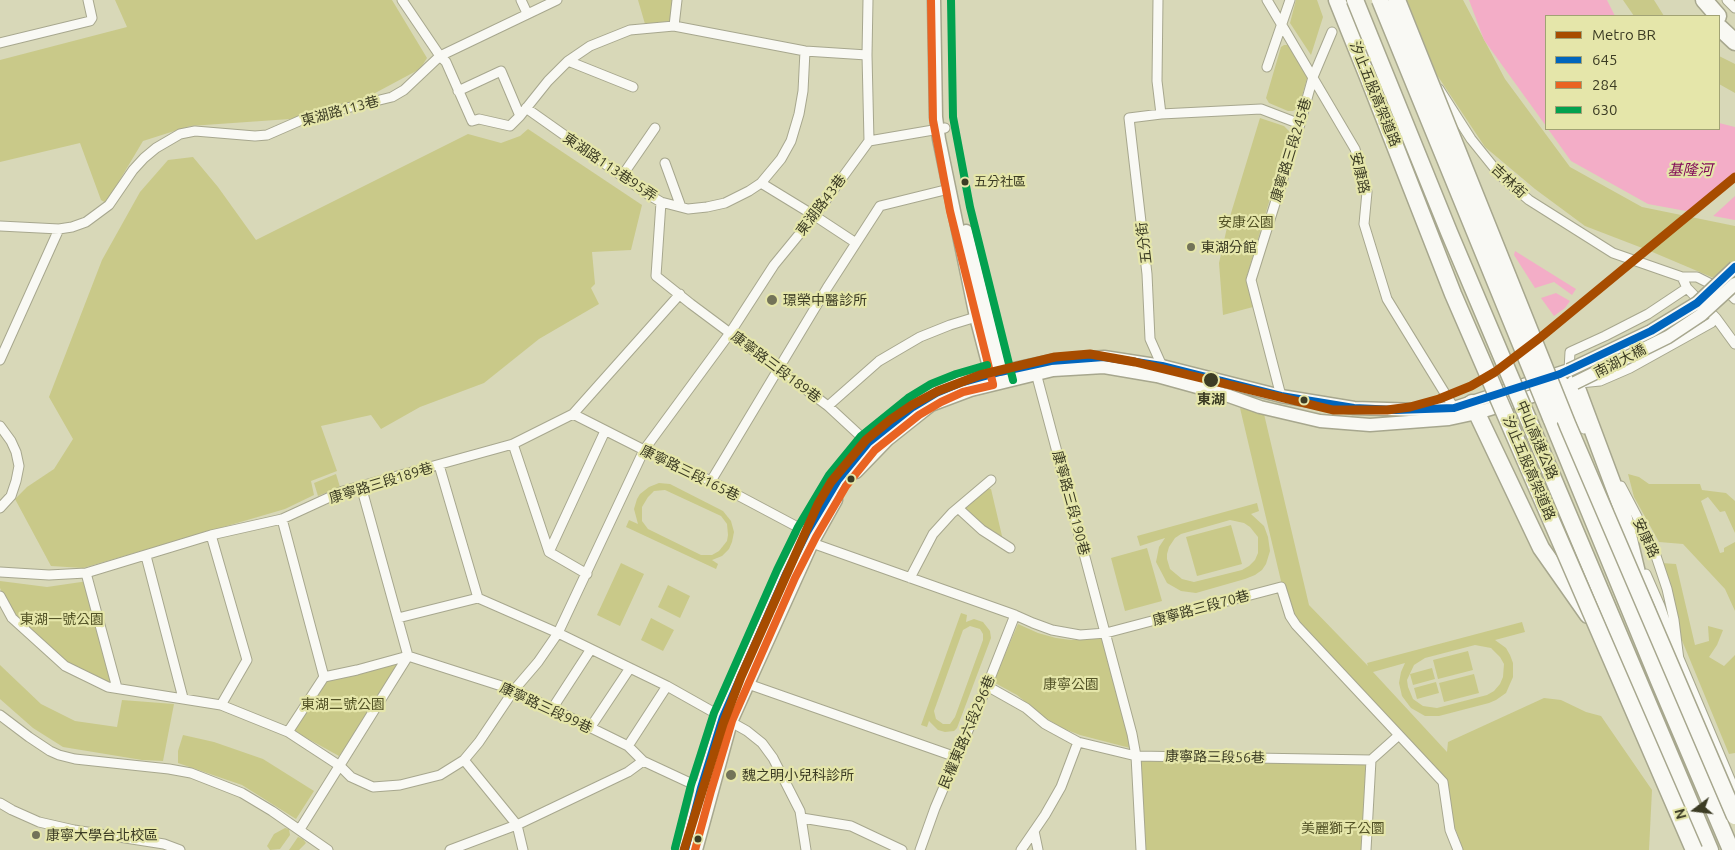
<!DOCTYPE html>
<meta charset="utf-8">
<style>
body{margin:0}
#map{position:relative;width:1735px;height:850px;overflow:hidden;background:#d8d8b8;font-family:Ubuntu,sans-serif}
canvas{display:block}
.legend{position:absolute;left:1545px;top:15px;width:175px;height:115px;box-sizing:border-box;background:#e5e6aa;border:1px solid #a1a274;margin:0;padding:6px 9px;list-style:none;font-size:15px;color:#3c3c24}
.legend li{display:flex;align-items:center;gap:10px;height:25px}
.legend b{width:25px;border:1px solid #a1a274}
.north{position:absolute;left:1670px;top:785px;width:50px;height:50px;-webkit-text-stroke:4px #e5e6aa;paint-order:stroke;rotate:255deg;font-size:14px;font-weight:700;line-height:20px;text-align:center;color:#3c3c24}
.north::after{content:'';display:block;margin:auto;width:18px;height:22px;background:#3c3c24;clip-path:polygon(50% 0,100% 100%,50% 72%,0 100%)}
</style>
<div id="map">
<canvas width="1735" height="850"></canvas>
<ul class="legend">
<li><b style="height:6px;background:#a74c00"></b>Metro BR</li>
<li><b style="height:6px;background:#0065bd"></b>645</li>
<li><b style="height:6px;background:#e96322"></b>284</li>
<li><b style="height:6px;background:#03a14f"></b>630</li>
</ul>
<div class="north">N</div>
</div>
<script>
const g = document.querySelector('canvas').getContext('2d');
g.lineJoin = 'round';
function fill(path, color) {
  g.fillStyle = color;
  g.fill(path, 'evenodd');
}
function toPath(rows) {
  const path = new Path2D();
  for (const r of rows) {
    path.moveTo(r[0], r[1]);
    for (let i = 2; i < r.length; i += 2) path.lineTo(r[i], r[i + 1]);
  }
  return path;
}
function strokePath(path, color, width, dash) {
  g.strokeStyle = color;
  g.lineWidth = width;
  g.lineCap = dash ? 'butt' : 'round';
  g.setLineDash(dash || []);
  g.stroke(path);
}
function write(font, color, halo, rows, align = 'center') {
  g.font = font + ' Ubuntu,"Noto Sans TC",sans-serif';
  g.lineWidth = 4.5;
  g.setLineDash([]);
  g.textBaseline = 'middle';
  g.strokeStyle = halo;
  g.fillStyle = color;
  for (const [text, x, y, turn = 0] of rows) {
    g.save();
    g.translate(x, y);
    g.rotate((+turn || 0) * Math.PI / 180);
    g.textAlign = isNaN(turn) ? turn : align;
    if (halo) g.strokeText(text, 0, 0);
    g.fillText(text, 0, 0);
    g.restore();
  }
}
const green = toPath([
 [115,0,392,0,427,58,420,69,364,99,290,119,190,126,143,141,106,203,101,200,80,143,0,162,0,60,127,27],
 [638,0,672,0,671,21,645,24],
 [1296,0,1317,0,1323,17,1311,55,1290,23],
 [1407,0,1463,0,1505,79,1570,167,1642,207,1735,226,1735,287,1650,251,1585,226,1535,189,1485,147,1437,75],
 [1623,0,1654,0,1664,16,1634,16],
 [1284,45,1289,45,1308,75,1299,107,1293,111,1288,111,1269,103,1266,98,1281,47],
 [1719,56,1735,64,1735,93,1719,84],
 [1260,118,1284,126,1290,132,1246,279,1253,307,1223,315,1219,263,1228,223],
 [528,129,642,205,631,250,592,252,595,284,591,288,599,304,539,339,484,383,420,407,381,429,371,415,321,426,337,471,311,481,314,495,285,509,83,568,51,566,15,499,27,487,54,469,73,439,49,397,102,260,140,192,168,160,193,157,218,187,256,240,468,134,501,143,520,136],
 [1240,408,1264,414,1309,605,1368,666,1367,663,1522,622,1525,632,1495,640,1506,648,1510,655,1513,663,1513,677,1506,693,1496,700,1489,703,1439,716,1425,716,1411,708,1402,696,1399,683,1401,672,1405,663,1373,672,1447,752,1448,742,1544,698,1561,700,1586,712,1601,716,1652,790,1649,850,1463,850,1454,825,1445,779,1294,615,1281,581],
 [1475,645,1491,648,1500,657,1504,664,1503,677,1500,684,1494,691,1487,695,1437,708,1423,706,1413,699,1408,687,1407,680,1414,665,1425,658],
 [336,474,340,487,318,496,314,483],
 [1628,474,1639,477,1649,484,1700,484,1702,490,1726,493,1735,501,1735,533,1725,511,1720,512,1708,497,1701,501,1720,553,1724,552,1724,548,1735,542,1735,611,1725,589,1683,544,1659,542,1634,497],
 [659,483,670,484,723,511,731,521,734,532,732,542,729,549,722,556,712,560,718,564,716,569,626,527,629,520,638,524,634,509,637,499,640,494,649,487],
 [665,490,721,516,727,524,728,535,727,541,719,551,712,555,701,555,648,529,642,521,642,507,648,497,654,491],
 [987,488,991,489,1002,536,1001,538,998,538,964,510,964,506],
 [1257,503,1259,511,1251,514,1264,526,1268,537,1270,551,1266,564,1262,570,1255,575,1245,579,1196,593,1181,591,1167,583,1156,562,1159,547,1165,538,1140,546,1137,536],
 [1230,520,1244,523,1250,527,1258,537,1258,553,1255,560,1249,566,1242,570,1194,582,1182,579,1170,569,1167,559,1167,554,1169,547,1175,538,1181,534],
 [1231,525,1242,564,1197,576,1186,537],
 [1147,548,1162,601,1125,611,1111,558],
 [621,563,644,574,620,626,597,615],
 [1661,563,1676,564,1695,645,1709,641,1708,626,1723,630,1717,645,1709,657,1724,666,1735,655,1735,753,1729,754,1676,626],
 [0,581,47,587,88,581,111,679,108,684,80,677,11,613,0,588],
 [668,585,690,596,680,618,658,607],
 [961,613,967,615,966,622,974,619,983,622,990,631,991,638,957,728,954,731,945,732,938,730,929,721,927,727,921,725],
 [970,626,980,629,983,634,983,640,955,717,950,724,943,724,936,719,934,711,963,630],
 [651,618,674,630,663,651,641,640],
 [1018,624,1038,633,1056,638,1071,640,1102,638,1131,741,1130,748,1080,735,1062,728,1044,717,1017,695,995,683,994,680],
 [1468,651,1473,670,1438,679,1433,660],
 [401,661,405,665,339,756,294,731,327,680],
 [0,665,41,704,75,721,117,727,122,700,174,704,163,761,142,760,63,747,33,728,0,699],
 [1432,668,1435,679,1413,685,1410,674],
 [1474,674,1479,693,1444,702,1439,683],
 [1436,682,1439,693,1417,699,1414,688],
 [183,735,214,742,263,759,314,791,296,819,242,785,178,763,178,751],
 [1139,760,1366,765,1361,850,1144,850],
 [285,828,289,829,290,835,280,849,270,850,267,846,274,834],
 [298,837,303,839,306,843,299,850,289,850]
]);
const water = toPath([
 [1469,0,1607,0,1615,16,1546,16,1546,126,1484,40],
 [1719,123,1735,127,1735,220,1648,204,1571,161,1548,129,1719,129],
 [1515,251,1576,289,1572,295,1554,282,1535,288,1514,255],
 [1556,293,1570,301,1565,308,1554,316,1541,298]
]);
const pier = toPath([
 [1735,179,1735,196,1711,218,1696,215]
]);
const street = toPath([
 [402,0,440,56,446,62,472,121,479,119,510,126,520,116,548,81,568,61,590,46,630,30,674,26,677,0],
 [521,0,527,13],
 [868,0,867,55,869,141],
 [1158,0,1157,81,1161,114],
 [1267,0,1355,149,1367,192,1364,224,1387,299,1454,408,1452,412],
 [1727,0,1735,8],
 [674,26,805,51,867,55],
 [0,43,90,21,92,18,88,0],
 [568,61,633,87],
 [1267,67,1290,0],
 [1439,89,1471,139,1500,175,1529,200,1613,253,1682,277,1687,288,1716,318,1735,344],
 [458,91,501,71,520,116],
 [526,108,649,195,661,202,688,209,707,207,725,203,749,191,761,183,781,159,791,141,799,114,803,91,805,51],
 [665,163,681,207],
 [622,176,655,128],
 [761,183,815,216,856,243],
 [661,202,656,276,691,304,828,406,868,443],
 [0,226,59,229,72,227,86,222,109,205,133,170,144,158,156,148,180,134,195,131,255,136,267,135,306,118,392,97,404,90,440,56,557,0],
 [1682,277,1697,277,1729,293,1735,299],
 [0,360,59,229],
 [1162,366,1150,339,1147,274,1129,118,1161,114,1261,109,1300,124],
 [1569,370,1570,352,1605,336,1648,314,1687,288],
 [1036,373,1132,734,1136,756,1141,850],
 [1563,381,1584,429],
 [1580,383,1600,381,1630,368,1711,323,1716,318],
 [1281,396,1251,280,1300,124,1313,77,1332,32],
 [828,406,879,361,920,337,950,325,976,317],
 [573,414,644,450,711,481,807,532],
 [0,426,11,441,16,452,19,466,16,481,11,496,0,508],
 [513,444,549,552,587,574],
 [439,465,478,598],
 [711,481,827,288,880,206,949,189],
 [361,486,408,656],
 [1621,486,1653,547,1667,589,1674,620,1679,660],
 [958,508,982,530,1010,548],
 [282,519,324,677,288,732],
 [211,535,247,660,221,705],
 [812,543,1015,615,1033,623,1052,630,1080,635,1106,633,1281,587,1290,616,1296,625,1443,782,1450,830,1458,850],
 [549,552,605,431],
 [146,556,183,698],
 [0,572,49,575,86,573,211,535,282,519,343,491,513,444,573,414,680,294],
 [86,573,117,688],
 [1646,574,1660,606,1673,644],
 [910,578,933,534,952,513,991,480],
 [0,596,12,618,65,666,108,687,221,705,288,732,340,766,351,777,373,787,400,785,440,775,464,760,479,742,514,690,538,662,558,633,644,450,730,333,774,265,815,215,869,141,945,128],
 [478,598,558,633,667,686,747,731,762,743,773,758,800,811,806,850],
 [398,618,478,598],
 [1678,656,1735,791],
 [324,677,357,670,408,656,514,690,628,746,643,761,701,788],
 [748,684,956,757],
 [987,686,1026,708,1045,724,1078,742,1136,756,1371,760],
 [552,709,591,649],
 [0,715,29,737,50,751,59,755,75,759,169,769,191,773,242,793,272,811,328,850],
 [590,728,630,668],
 [628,746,667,686],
 [464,760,517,825,523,850],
 [1371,760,1399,735],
 [0,803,12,810,39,822,74,830,164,844,180,850],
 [802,818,851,826,902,850],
 [300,829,408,656],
 [1034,831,1038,850],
 [450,850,519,824,628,772,643,761],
 [920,850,935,808,987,686,1015,615],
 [1021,850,1045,815,1061,787,1078,742],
 [1366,850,1371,760]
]);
const secondary = toPath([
 [934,0,936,117,939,139,976,317,993,382],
 [966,231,1003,379],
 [856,472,887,440,931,405,971,390,1053,370,1104,367,1157,376,1226,395,1260,407,1320,421,1370,425,1449,419,1477,413,1575,383],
 [685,850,701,788,723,717,786,574,807,532,838,480,868,443,913,407,936,393,960,383,1000,372,1051,361,1104,357,1162,366,1281,396,1354,408,1420,410,1454,408,1569,370],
 [696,850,731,722,748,684,812,543,836,500]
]);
const highway = toPath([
 [1337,0,1370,82],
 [1704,0,1718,16],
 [1719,27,1735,42],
 [1575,383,1621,506,1639,581],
 [1472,403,1541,548,1588,615],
 [1551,418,1659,681,1731,850],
 [1531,426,1710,850]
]);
const secondaryBridge = toPath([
 [1569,370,1651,331,1697,303,1735,267],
 [1575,383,1668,337,1701,315,1735,284]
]);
const highwayBridge = toPath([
 [1355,0,1449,232,1531,426],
 [1380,0,1551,418],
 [1397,0,1568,426,1735,816],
 [1370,82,1453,294,1694,850]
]);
const bus1 = toPath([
 [685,850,701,788,723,717,786,574,807,532,838,480,868,443,913,407,936,393,960,383,1000,372,1051,361,1104,357,1162,366,1281,396,1354,408,1396,410,1454,408,1560,374,1651,331,1697,303,1735,267]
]);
const bus2 = toPath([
 [931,0,933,120,950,211,993,384],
 [695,850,711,791,732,721,795,578,816,537,846,486,875,450,919,415,941,402,963,392,993,385]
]);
const bus3 = toPath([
 [951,0,953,117,970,207,1013,380],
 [675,848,691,785,714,713,777,570,798,527,829,475,861,436,908,398,931,384,956,374,987,365]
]);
const metro1 = toPath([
 [684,850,723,724,741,677,818,504,831,482,866,440,890,420,912,405,938,391,980,375,1055,357,1090,354,1135,362,1333,410,1387,410,1410,407,1439,399,1471,386,1495,372,1541,337,1735,177]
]);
const markers = [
 [965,182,4.5,"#3c3c24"],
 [1191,247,5,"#737358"],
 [772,300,6,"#737358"],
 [1211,380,8,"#3c3c24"],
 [1304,400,4.5,"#3c3c24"],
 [851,479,4.5,"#3c3c24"],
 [731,775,6,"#737358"],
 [36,835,5,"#737358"],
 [698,839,4.5,"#3c3c24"]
];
const busNames = [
 ["五分社區",974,182]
];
const streetNames = [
 ["汐止五股高架道路",1375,94,68],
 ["東湖路113巷",340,111,-15],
 ["康寧路三段245巷",1291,150,-73],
 ["東湖路113巷95弄",610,167,34],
 ["安康路",1360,173,77],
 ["吉林街",1509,181,43],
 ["東湖路43巷",821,205,-53],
 ["五分街",1144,243,-97],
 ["南湖大橋",1620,361,-27],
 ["康寧路三段189巷",776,367,37],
 ["中山高速公路",1537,440,67],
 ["汐止五股高架道路",1529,468,67],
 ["康寧路三段165巷",690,473,26],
 ["康寧路三段189巷",381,483,-17],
 ["康寧路三段190巷",1071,503,75],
 ["安康路",1646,538,65],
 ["康寧路三段70巷",1201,608,-15],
 ["康寧路三段99巷",546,708,25],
 ["民權東路六段296巷",967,732,-67],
 ["康寧路三段56巷",1215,757,1]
];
const parkNames = [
 ["安康公園",1246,222],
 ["東湖一號公園",62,619],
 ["康寧公園",1071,684],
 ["東湖二號公園",343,704],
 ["美麗獅子公圜",1343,828]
];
const poiNames = [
 ["東湖分館",1201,247],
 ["璟榮中醫診所",783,300],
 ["魏之明小兒科診所",742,775],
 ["康寧大學台北校區",46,835]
];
const stopNames = [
 ["東湖",1211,399]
];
const waterNames = [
 ["基隆河",1690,170]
];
fill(green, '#c9c989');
fill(water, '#f3adc7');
fill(pier, '#d8d8b8');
strokePath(street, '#a7a78e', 11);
strokePath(secondary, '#a7a78e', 15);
strokePath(highway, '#a7a78e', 19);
strokePath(street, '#f9f9f4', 9);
strokePath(secondary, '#f9f9f4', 12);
strokePath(highway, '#f9f9f4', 16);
strokePath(secondaryBridge, '#a7a78e', 15, []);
strokePath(highwayBridge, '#a7a78e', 19, []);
strokePath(secondaryBridge, '#f9f9f4', 12);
strokePath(highwayBridge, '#f9f9f4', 16);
strokePath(bus1, '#0065bd', 8);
strokePath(bus2, '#e96322', 8);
strokePath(bus3, '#03a14f', 8);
strokePath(metro1, '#a74c00', 9);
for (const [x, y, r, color] of markers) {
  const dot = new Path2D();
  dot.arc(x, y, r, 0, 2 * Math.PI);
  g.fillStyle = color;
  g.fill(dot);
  strokePath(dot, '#e5e6aa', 2);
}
write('13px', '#3c3c24', '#e5e6aa', busNames, 'left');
write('14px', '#3c3c24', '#e5e6aa', streetNames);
write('14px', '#545427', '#e5e6aa', parkNames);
write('14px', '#3c3c24', '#e5e6aa', poiNames, 'left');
write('bold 14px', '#3c3c24', '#e5e6aa', stopNames);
write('italic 15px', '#820a57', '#e5e6aa', waterNames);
</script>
